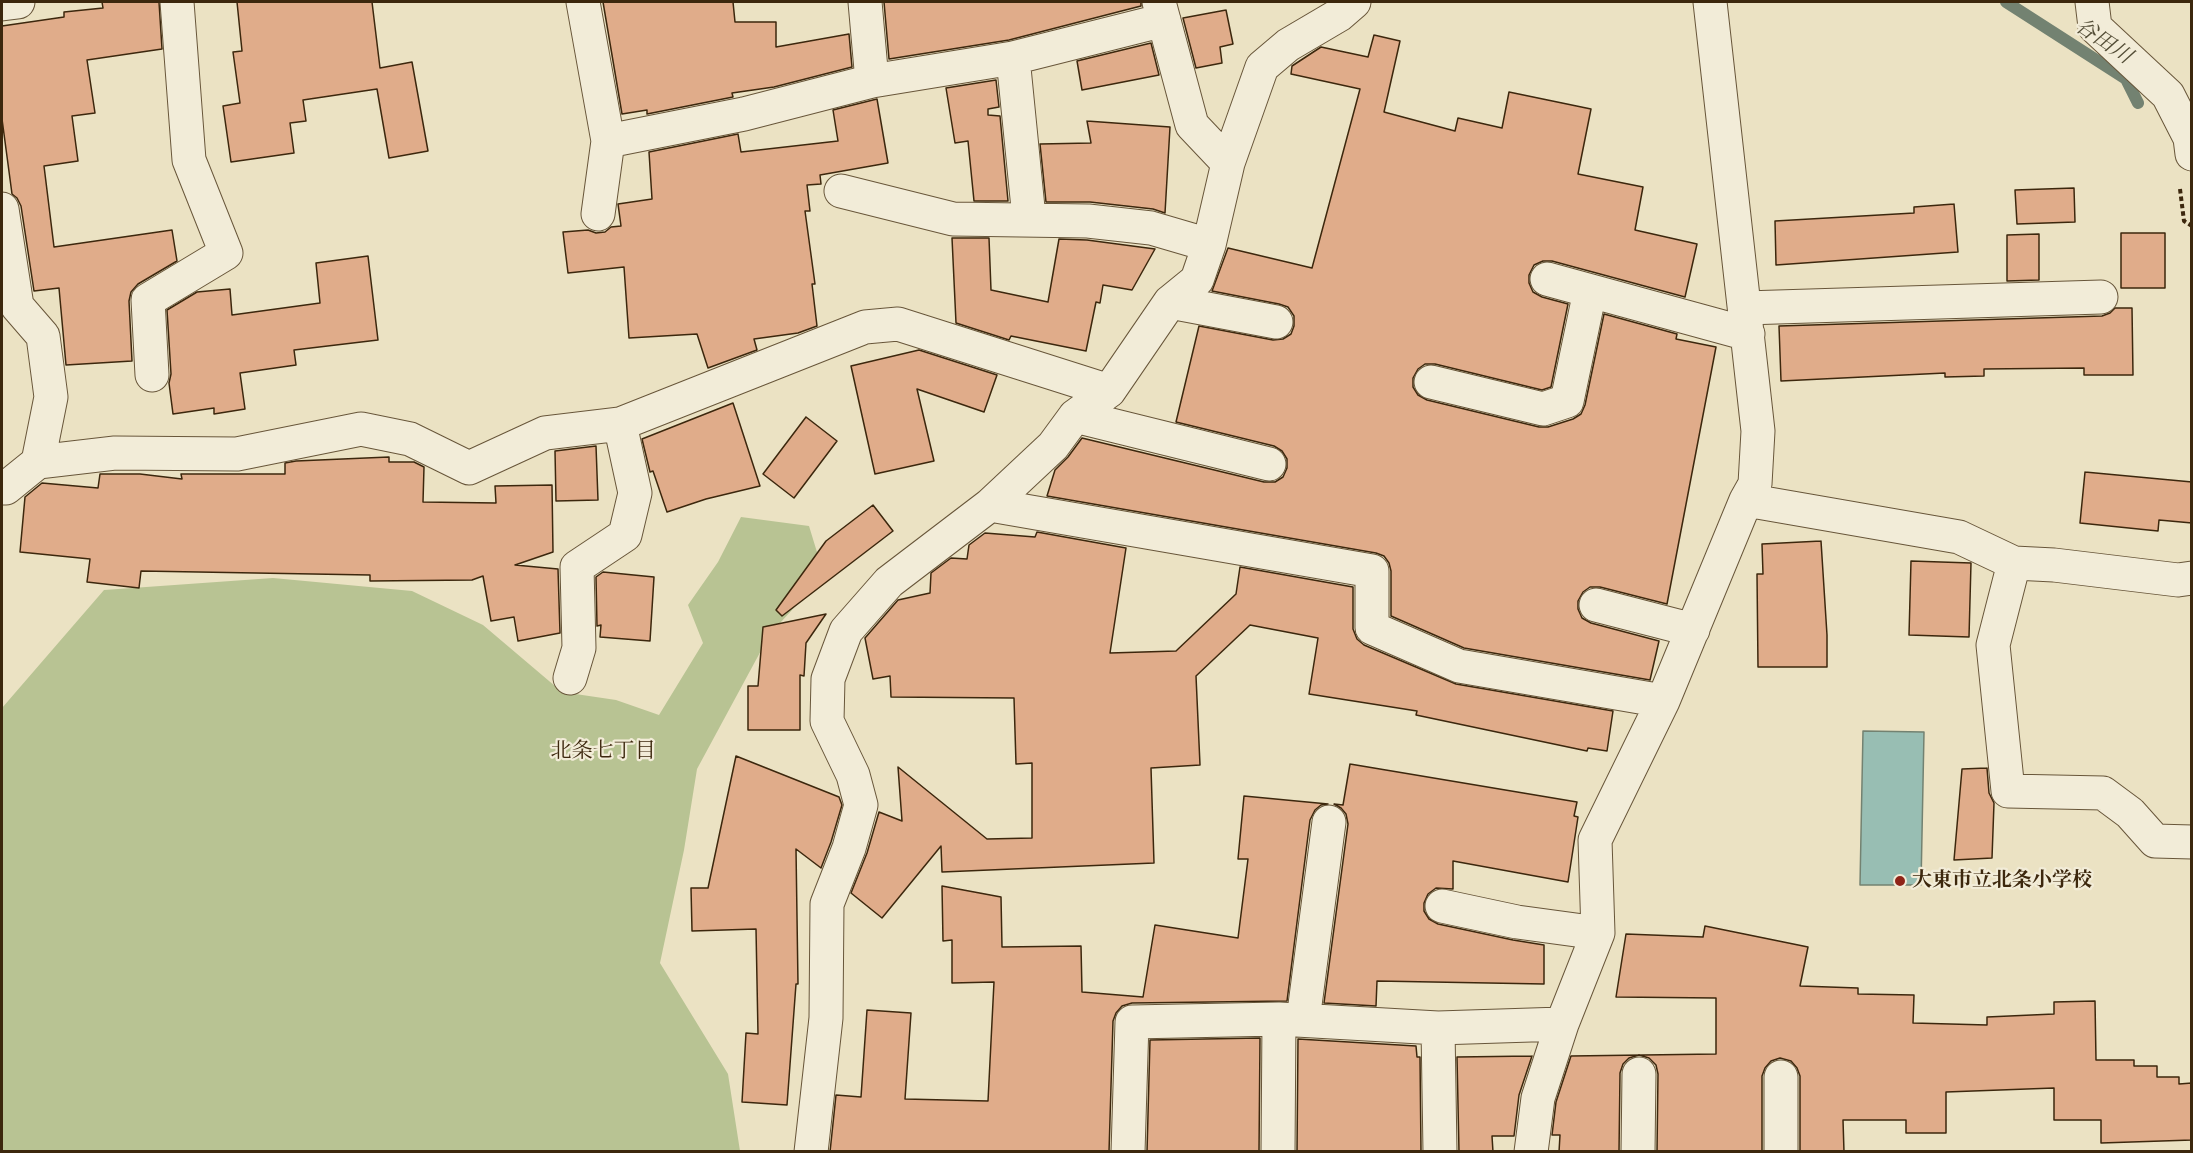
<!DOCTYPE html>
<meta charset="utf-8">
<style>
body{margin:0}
#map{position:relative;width:2193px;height:1153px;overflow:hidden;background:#ebe2c3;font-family:"Gentium Book Plus",serif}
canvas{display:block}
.frame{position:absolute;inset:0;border:3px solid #3c270d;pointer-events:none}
</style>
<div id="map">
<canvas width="2193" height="1153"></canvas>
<div class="frame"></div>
</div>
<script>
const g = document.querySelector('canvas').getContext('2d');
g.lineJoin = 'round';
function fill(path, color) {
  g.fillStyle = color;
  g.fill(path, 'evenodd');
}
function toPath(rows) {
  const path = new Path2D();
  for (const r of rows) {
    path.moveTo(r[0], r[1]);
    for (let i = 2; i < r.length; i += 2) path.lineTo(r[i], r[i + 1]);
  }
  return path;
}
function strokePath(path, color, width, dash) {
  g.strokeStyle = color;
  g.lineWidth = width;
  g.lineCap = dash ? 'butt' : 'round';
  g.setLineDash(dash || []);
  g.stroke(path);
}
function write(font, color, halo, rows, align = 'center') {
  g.font = font + ' "Gentium Book Plus","Noto Serif JP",serif';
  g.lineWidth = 4.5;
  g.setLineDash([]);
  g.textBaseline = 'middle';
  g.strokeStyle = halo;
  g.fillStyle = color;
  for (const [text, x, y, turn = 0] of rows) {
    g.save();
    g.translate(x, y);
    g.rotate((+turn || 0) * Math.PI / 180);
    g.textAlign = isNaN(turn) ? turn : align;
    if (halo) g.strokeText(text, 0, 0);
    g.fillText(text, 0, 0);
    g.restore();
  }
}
const green = toPath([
 [741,517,809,526,824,575,770,634,697,769,684,850,660,963,728,1074,740,1151,2,1152,2,708,104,590,273,578,412,591,483,625,562,692,616,700,659,715,703,643,688,605,718,562]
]);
const water = toPath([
 [1863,731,1924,732,1921,885,1860,885,1863,731]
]);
const stream = toPath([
 [2006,2,2126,79,2138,103]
]);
const building = toPath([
 [102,2,159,2,162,49,87,60,95,113,72,116,78,161,44,166,54,247,172,230,177,261,138,284,131,292,129,301,132,361,66,365,59,288,34,291,21,206,17,198,12,194,2,119,2,26,64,17,64,12,103,8,102,2],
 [237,2,372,2,380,68,412,62,428,151,389,158,377,89,303,100,306,121,290,123,294,153,231,162,223,106,240,103,233,52,242,51,237,2],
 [603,2,733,2,735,22,776,22,776,47,849,34,852,67,774,87,732,93,733,97,647,114,647,110,622,114,603,2],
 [884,2,1141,2,1141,6,1009,40,889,59,884,2],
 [1226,10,1233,44,1220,47,1222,63,1196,68,1183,18,1226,10],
 [1374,35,1400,41,1384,112,1455,131,1458,118,1502,128,1509,92,1591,109,1578,174,1643,187,1635,230,1697,244,1685,297,1552,261,1543,261,1534,265,1529,275,1529,283,1533,292,1542,297,1568,304,1551,387,1542,390,1435,364,1425,364,1418,369,1413,378,1413,387,1418,395,1427,400,1539,427,1548,427,1573,419,1581,414,1585,405,1604,314,1677,334,1676,339,1716,347,1667,604,1600,587,1590,587,1583,592,1578,601,1578,609,1582,618,1591,623,1659,641,1650,680,1464,648,1391,616,1391,571,1389,563,1384,556,1376,553,1047,496,1055,470,1068,457,1082,438,1264,482,1275,482,1283,477,1287,468,1287,459,1282,451,1274,446,1176,422,1199,326,1273,340,1283,339,1291,334,1294,326,1294,316,1288,307,1279,304,1212,291,1228,248,1312,268,1360,89,1291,74,1292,66,1321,47,1368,57,1374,35],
 [1151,43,1159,75,1082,90,1077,61,1151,43],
 [996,80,999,107,988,109,988,115,1000,116,1008,201,974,201,968,141,955,143,946,88,996,80],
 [877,99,888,163,820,175,821,184,807,185,810,211,805,211,815,284,812,284,817,326,798,333,754,339,757,350,708,368,697,334,629,338,624,267,568,273,563,232,588,230,596,233,605,232,611,227,621,226,618,204,652,199,649,152,738,134,741,152,838,141,833,110,877,99],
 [1087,121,1170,127,1165,213,1153,209,1090,202,1046,202,1040,144,1091,143,1087,121],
 [2074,188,2075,222,2017,224,2015,190,2074,188],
 [1954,204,1958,252,1776,265,1775,221,1914,213,1914,207,1954,204],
 [2121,233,2165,233,2165,288,2121,288,2121,233],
 [2039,234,2039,280,2007,281,2007,235,2039,234],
 [952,238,989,238,991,290,1048,302,1059,239,1087,240,1155,249,1132,290,1103,285,1100,303,1096,302,1086,351,1011,336,1009,340,956,323,952,238],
 [368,256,378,340,294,350,296,365,240,373,245,409,214,414,214,408,173,414,169,383,171,374,167,310,197,292,230,289,232,315,320,303,316,263,368,256],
 [2115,308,2132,308,2133,375,2084,375,2084,368,1984,369,1984,376,1945,377,1945,373,1781,381,1779,326,2102,316,2110,313,2115,308],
 [919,350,997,375,984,412,917,389,934,461,875,474,851,366,919,350],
 [733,403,760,486,706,499,667,512,653,471,650,472,642,439,733,403],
 [806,417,837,441,794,498,763,474,806,417],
 [596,446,598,500,556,501,555,451,596,446],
 [389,457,389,462,414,462,424,467,423,502,496,503,495,486,552,485,553,552,515,565,558,569,560,633,518,641,514,617,491,621,483,576,472,580,370,581,370,575,141,571,139,588,87,582,90,559,20,552,25,497,42,483,98,488,100,474,140,474,182,479,181,474,285,474,285,463,296,461,389,457],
 [2085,472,2192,482,2192,523,2159,520,2158,531,2080,523,2085,472],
 [873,505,893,531,782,616,776,610,826,541,873,505],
 [1037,532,1126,548,1110,653,1176,651,1236,594,1240,567,1353,587,1353,629,1357,639,1364,645,1456,684,1613,711,1607,751,1588,748,1587,751,1416,715,1417,711,1309,694,1318,638,1250,625,1196,676,1200,765,1151,768,1154,863,942,872,941,846,882,918,851,893,867,853,879,812,902,821,898,767,987,839,1032,838,1032,763,1016,764,1014,698,891,697,890,676,873,679,865,638,898,600,930,593,931,573,951,558,967,559,969,545,985,533,1035,537,1037,532],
 [1821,541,1827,635,1827,667,1758,667,1757,574,1763,574,1762,544,1821,541],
 [1911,561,1971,563,1969,637,1909,635,1911,561],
 [603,572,654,577,650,641,600,637,601,625,597,626,596,577,603,572],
 [826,614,806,643,804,676,800,675,800,730,748,730,748,686,758,686,763,627,826,614],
 [736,756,839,797,842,805,831,842,821,868,796,849,798,984,796,984,787,1105,742,1102,746,1033,758,1034,756,929,692,931,691,888,708,888,736,756],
 [1350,764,1577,802,1574,816,1578,817,1568,882,1453,861,1453,889,1436,888,1428,894,1424,903,1424,911,1429,919,1438,924,1513,940,1544,945,1544,984,1377,981,1376,1006,1324,1003,1348,824,1346,814,1341,808,1334,804,1343,805,1350,764],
 [1987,768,1989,793,1994,803,1992,858,1954,860,1962,769,1987,768],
 [1244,796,1328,804,1321,805,1315,810,1310,820,1287,1001,1132,1003,1122,1006,1116,1013,1113,1021,1109,1152,830,1152,836,1095,861,1097,867,1010,911,1013,905,1099,988,1101,994,982,952,983,952,940,943,941,942,886,1001,897,1002,947,1081,946,1082,992,1143,997,1155,925,1238,938,1248,859,1238,859,1244,796],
 [1705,926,1808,947,1800,986,1858,988,1858,994,1914,995,1913,1023,1987,1025,1987,1017,2054,1014,2054,1002,2095,1001,2096,1060,2134,1060,2134,1066,2157,1066,2157,1077,2179,1077,2179,1084,2192,1083,2192,1140,2101,1143,2101,1120,2054,1120,2054,1088,1946,1092,1946,1133,1906,1133,1906,1120,1843,1120,1844,1152,1800,1152,1800,1076,1797,1068,1791,1061,1780,1058,1771,1061,1765,1068,1762,1076,1762,1152,1657,1152,1658,1074,1656,1065,1649,1058,1639,1055,1629,1058,1623,1064,1620,1073,1619,1152,1559,1152,1560,1135,1552,1135,1556,1102,1571,1056,1716,1054,1716,998,1616,997,1626,934,1703,937,1705,926],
 [1260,1038,1259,1152,1147,1152,1150,1040,1260,1038],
 [1298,1039,1416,1046,1417,1057,1420,1057,1421,1152,1297,1152,1298,1039],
 [1532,1056,1519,1095,1514,1136,1492,1136,1493,1152,1459,1152,1457,1057,1532,1056]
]);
const path = toPath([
 [2180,189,2184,221,2192,226]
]);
const minor = toPath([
 [583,2,608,141,598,214],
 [865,2,872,81],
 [1159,2,1192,125,1228,163],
 [2092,2,2095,27,2168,95,2190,138,2192,154],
 [2,4,18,2],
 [1013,58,1029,218],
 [608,141,744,114,872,81,1013,58,1164,20],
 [841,191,953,219,1088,221,1151,228,1209,245],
 [2,209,17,306,43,336,51,397,38,462],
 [1547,279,1748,334],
 [1170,302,1276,322],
 [1745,308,2101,297],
 [152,375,148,300,226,253,189,160,177,2],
 [1431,382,1543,409,1567,401,1590,291],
 [1075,416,1269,464],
 [2,488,6,488,38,462,115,453,237,454,361,429,410,439,469,468,545,433,620,424,865,327,898,324,1109,391],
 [1746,500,1959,537,2014,563,2054,565,2178,580,2192,578],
 [990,505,1372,571,1372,628,1459,666,1663,701],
 [2014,563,1993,645,2008,791,2103,793,2130,813,2155,841,2192,842],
 [1596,605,1693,630],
 [570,678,579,648,577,567,625,535,635,493,620,424],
 [1442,906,1517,922,1598,933],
 [1303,1020,1329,822],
 [1438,1028,1440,1152],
 [1781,1077,1781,1152],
 [811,1152,826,1018,827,904,849,848,861,805,853,775,827,721,828,679,846,631,889,582,990,505,1053,446,1075,416,1109,391,1170,302,1197,280,1209,245,1228,163,1262,67,1288,45,1339,15,1354,2],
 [1128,1152,1132,1022,1279,1019,1438,1028,1562,1024],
 [1278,1152,1279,1019],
 [1531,1152,1538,1098,1562,1024,1598,933,1595,840,1663,701,1746,500,1755,484,1758,431,1710,2],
 [1638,1152,1639,1074]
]);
const markers = [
 [1900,881,6,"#8f2418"]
];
const poiNames = [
 ["大東市立北条小学校",1912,881]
];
const waterNames = [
 ["谷田川",2103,42,34]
];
const neighbourhoodNames = [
 ["北条七丁目",603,752]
];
fill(green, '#b8c393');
fill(water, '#98beb3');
strokePath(water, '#738271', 1.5);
strokePath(stream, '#738271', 12);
fill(building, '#e0ac8a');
strokePath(building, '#3c270d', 1.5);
strokePath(minor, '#68563a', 35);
strokePath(path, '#3c270d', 4, [4.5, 3]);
strokePath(minor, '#f2ecd8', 33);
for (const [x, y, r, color] of markers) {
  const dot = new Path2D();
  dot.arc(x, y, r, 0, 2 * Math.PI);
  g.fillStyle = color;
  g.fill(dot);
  strokePath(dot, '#f2ecd8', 2);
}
write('bold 20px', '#3c270d', '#f2ecd8', poiNames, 'left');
write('italic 21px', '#534d36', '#f2ecd8', waterNames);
write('21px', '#3c270d', '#f2ecd8', neighbourhoodNames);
</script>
